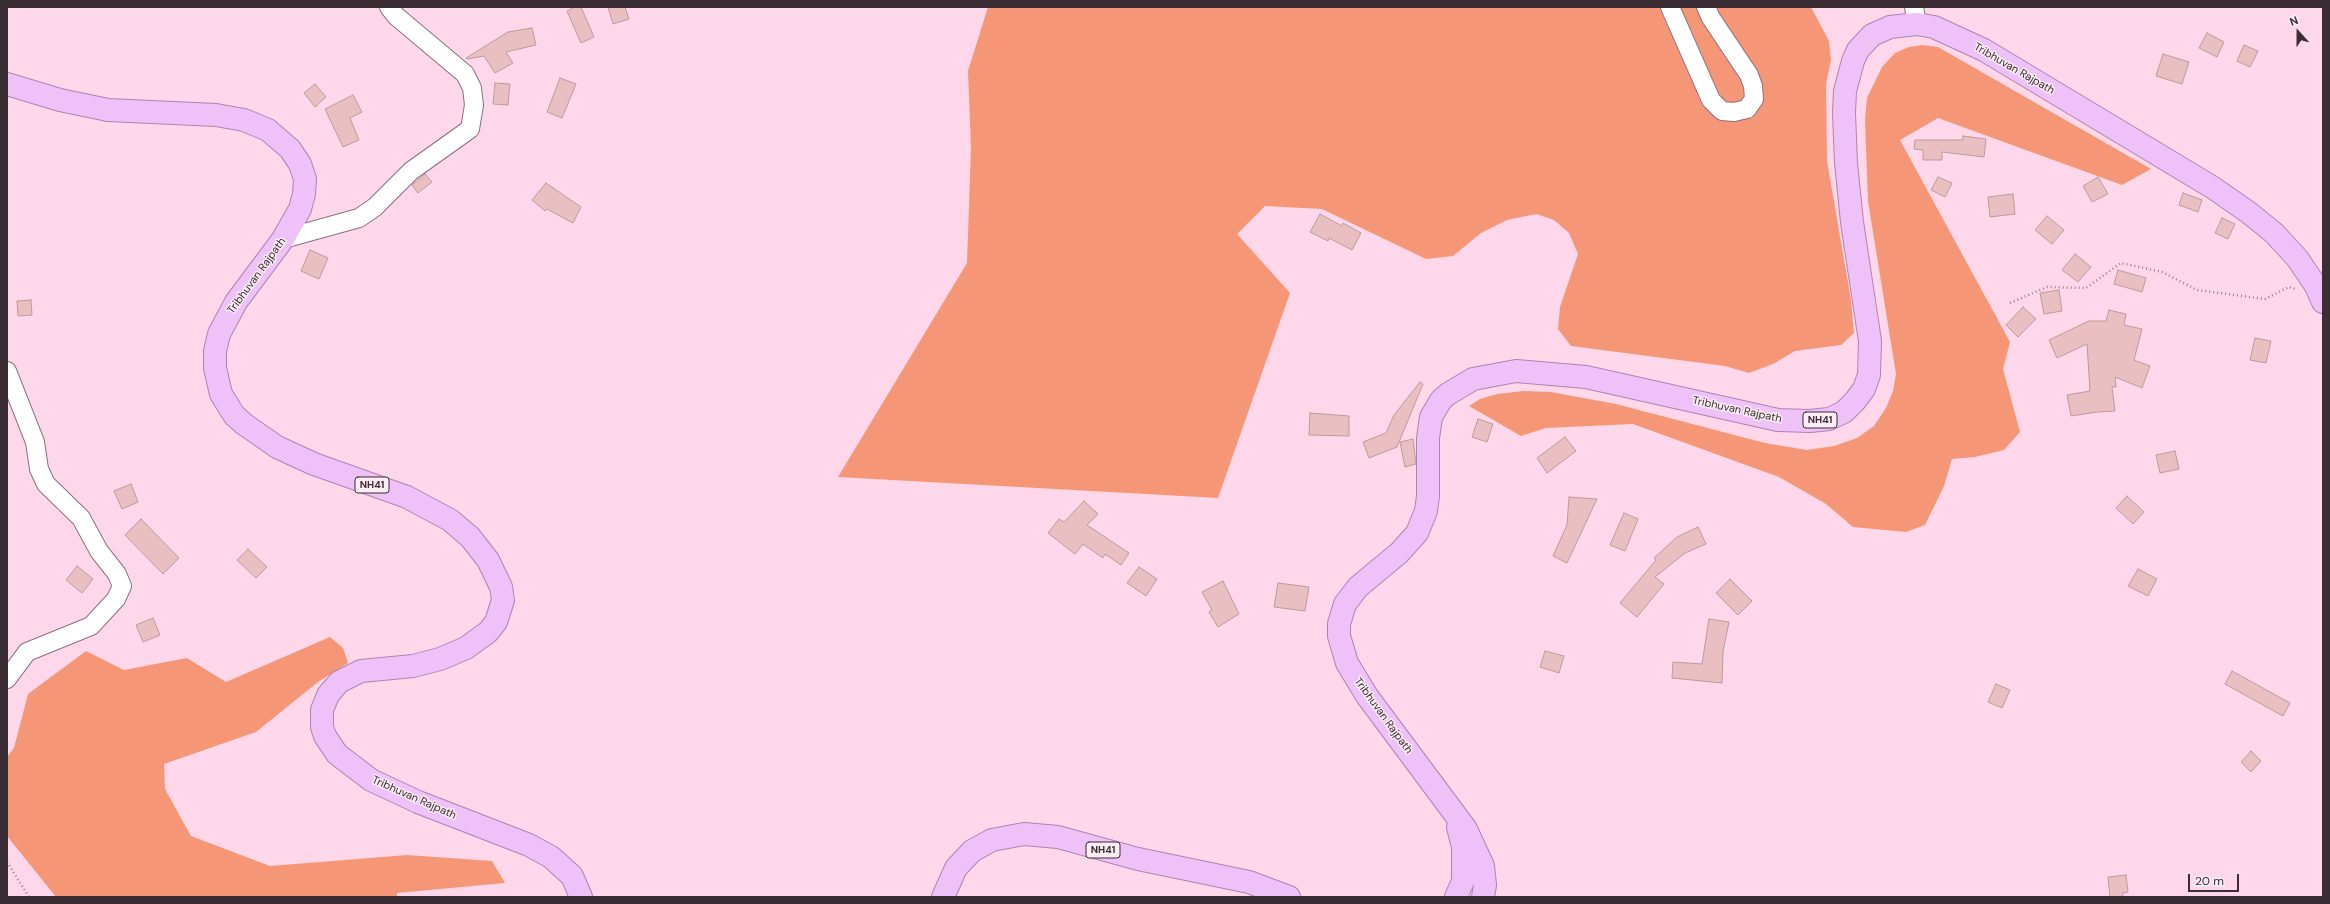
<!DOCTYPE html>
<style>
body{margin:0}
#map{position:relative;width:2330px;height:904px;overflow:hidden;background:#fed8ea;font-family:"DM Sans",sans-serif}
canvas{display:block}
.frame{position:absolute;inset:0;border:8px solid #3b2d34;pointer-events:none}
.north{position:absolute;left:2278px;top:12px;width:40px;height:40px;-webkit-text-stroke:3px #fcecf4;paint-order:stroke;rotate:339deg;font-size:11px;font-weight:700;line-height:16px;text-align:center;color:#3b2d34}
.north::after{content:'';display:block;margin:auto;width:14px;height:18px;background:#3b2d34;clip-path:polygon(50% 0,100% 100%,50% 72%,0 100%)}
.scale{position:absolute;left:2188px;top:874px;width:51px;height:18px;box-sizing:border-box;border:2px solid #3b2d34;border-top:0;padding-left:5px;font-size:12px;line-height:14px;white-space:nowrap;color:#3b2d34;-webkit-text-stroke:3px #fcecf4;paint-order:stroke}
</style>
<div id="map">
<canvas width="2330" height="904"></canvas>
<div class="frame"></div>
<div class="north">N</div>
<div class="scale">20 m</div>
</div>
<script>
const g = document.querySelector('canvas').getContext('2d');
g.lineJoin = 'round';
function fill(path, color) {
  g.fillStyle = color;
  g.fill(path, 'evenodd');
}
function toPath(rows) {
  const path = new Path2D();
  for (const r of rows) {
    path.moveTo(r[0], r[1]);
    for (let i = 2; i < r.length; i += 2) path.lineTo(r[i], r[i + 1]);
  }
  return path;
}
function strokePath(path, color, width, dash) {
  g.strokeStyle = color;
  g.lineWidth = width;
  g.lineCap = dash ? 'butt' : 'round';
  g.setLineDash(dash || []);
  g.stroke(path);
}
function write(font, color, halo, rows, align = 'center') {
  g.font = font + ' "DM Sans",sans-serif';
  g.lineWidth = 3;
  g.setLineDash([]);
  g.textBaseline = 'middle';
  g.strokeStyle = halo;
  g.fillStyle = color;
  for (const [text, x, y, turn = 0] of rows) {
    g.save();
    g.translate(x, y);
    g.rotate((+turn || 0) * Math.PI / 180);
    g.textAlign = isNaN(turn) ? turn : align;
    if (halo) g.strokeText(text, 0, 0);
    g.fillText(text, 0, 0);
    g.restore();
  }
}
const forest = toPath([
 [988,7,1811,7,1829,41,1831,60,1826,84,1827,161,1851,300,1854,333,1841,345,1795,351,1773,364,1749,373,1725,366,1571,346,1558,329,1560,307,1578,254,1569,233,1554,220,1536,214,1507,220,1481,233,1453,256,1426,259,1322,209,1265,206,1237,234,1290,293,1218,498,838,477,967,263,971,148,968,71],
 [1922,45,1938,47,2151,169,2122,185,1938,118,1900,140,2010,342,2003,369,2020,432,2004,450,1975,457,1952,459,1944,486,1925,525,1906,532,1853,527,1826,504,1779,477,1633,424,1546,428,1521,436,1469,406,1480,399,1497,394,1524,391,1551,392,1616,404,1765,443,1807,450,1834,446,1857,438,1874,426,1886,408,1893,391,1896,374,1868,201,1865,120,1867,98,1882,67,1895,53,1909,47],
 [330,637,343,648,348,663,318,682,256,732,164,764,165,789,191,836,270,866,407,855,492,861,505,883,397,893,397,897,56,897,7,836,7,757,14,748,28,694,86,651,124,670,187,658,226,682]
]);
const building = toPath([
 [575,7,581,7,594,37,581,43,567,11,575,7],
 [608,7,625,7,629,19,613,24,608,7],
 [532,28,536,45,506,52,513,63,495,73,484,56,467,59,466,58,508,32,532,28],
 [2207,33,2224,42,2217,57,2199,48,2207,33],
 [2244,45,2258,51,2250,67,2237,61,2244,45],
 [2163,54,2189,62,2182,84,2156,76,2163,54],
 [560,78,576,84,562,118,547,112,560,78],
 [495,83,510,84,508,105,493,104,495,83],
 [315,84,326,97,315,107,304,93,315,84],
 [353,95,362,112,350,118,359,140,343,147,325,109,353,95],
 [1963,136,1986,139,1984,157,1942,152,1942,160,1923,160,1923,150,1914,149,1915,140,1963,140,1963,136],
 [425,174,432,182,418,193,412,185,425,174],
 [1938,177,1952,183,1945,197,1931,190,1938,177],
 [2098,177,2108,194,2092,202,2083,186,2098,177],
 [546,183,581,207,573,223,547,209,545,211,532,200,546,183],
 [2183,193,2202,200,2198,212,2179,205,2183,193],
 [2013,194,2015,214,1990,217,1988,197,2013,194],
 [1320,214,1342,226,1343,223,1361,233,1352,250,1329,238,1328,241,1310,232,1320,214],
 [2047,216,2064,230,2052,244,2035,230,2047,216],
 [2222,218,2235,224,2228,239,2215,233,2222,218],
 [310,250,328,258,319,279,301,271,310,250],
 [2075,254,2091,267,2078,282,2062,270,2075,254],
 [2118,270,2146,278,2142,292,2114,284,2118,270],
 [2059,290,2062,311,2044,314,2040,293,2059,290],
 [31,300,32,315,18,316,17,301,31,300],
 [2023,307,2036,319,2018,337,2006,325,2023,307],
 [2109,310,2126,314,2124,325,2142,329,2134,360,2150,366,2142,388,2115,377,2116,387,2112,387,2115,411,2098,412,2071,416,2067,395,2090,391,2087,344,2057,358,2049,340,2089,321,2106,321,2109,310],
 [2255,338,2271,341,2266,363,2250,360,2255,338],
 [1420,382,1423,384,1397,447,1369,458,1363,442,1386,433,1394,415,1420,382],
 [1310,413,1349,416,1349,436,1309,435,1310,413],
 [1478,419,1493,424,1487,442,1472,437,1478,419],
 [1565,437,1576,451,1547,473,1537,458,1565,437],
 [1413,439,1416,464,1405,467,1400,442,1413,439],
 [2175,451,2179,469,2160,473,2156,455,2175,451],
 [131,484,138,502,122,509,114,491,131,484],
 [2127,496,2144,512,2133,524,2116,508,2127,496],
 [1569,497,1597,499,1567,563,1553,556,1567,525,1569,497],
 [1084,501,1098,514,1087,525,1129,553,1121,565,1105,554,1103,558,1083,544,1075,554,1048,533,1059,519,1064,522,1084,501],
 [1624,513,1638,519,1625,551,1610,545,1624,513],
 [141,519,179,558,163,574,125,535,141,519],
 [1698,527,1706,544,1685,553,1655,577,1664,584,1637,617,1620,603,1656,560,1654,558,1677,537,1698,527],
 [248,549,267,567,256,578,237,560,248,549],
 [77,566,93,579,82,593,66,580,77,566],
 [1139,567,1157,579,1146,596,1127,583,1139,567],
 [2138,569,2157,579,2148,596,2128,586,2138,569],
 [1730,579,1752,601,1738,615,1716,593,1730,579],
 [1223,581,1239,614,1218,627,1209,612,1212,610,1202,592,1223,581],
 [1278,583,1309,587,1305,611,1274,607,1278,583],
 [153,618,160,635,143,642,136,625,153,618],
 [1709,619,1729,622,1723,651,1722,683,1672,678,1673,662,1702,664,1709,619],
 [1545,651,1564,656,1559,673,1540,667,1545,651],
 [2232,671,2290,703,2283,716,2225,684,2232,671],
 [1996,684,2010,690,2002,708,1988,702,1996,684],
 [2251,751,2261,761,2251,772,2241,762,2251,751],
 [2126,875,2128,892,2123,893,2123,897,2110,897,2108,877,2126,875]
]);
const path = toPath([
 [2010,303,2047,287,2086,288,2121,263,2162,272,2197,290,2265,299,2289,287,2295,289],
 [7,862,29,897]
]);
const minor = toPath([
 [1670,7,1711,100,1722,111,1734,112,1747,109,1754,99,1753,86,1749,75,1711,18,1706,7],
 [1914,7,1917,24],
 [283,239,359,218,375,207,411,171,470,129,474,105,472,88,465,74,396,16,389,7],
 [7,371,35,442,39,469,46,484,81,518,99,551,117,574,122,586,116,599,91,626,27,652,7,679]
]);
const trunk = toPath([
 [7,84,60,100,108,110,216,115,244,120,268,130,290,149,300,164,305,179,304,194,300,209,283,239,236,302,219,334,215,351,215,368,221,394,234,415,244,424,277,447,314,464,407,497,450,520,470,537,488,560,501,587,503,600,496,622,488,632,466,648,440,659,413,666,361,671,339,682,328,695,322,710,322,727,325,736,337,754,371,780,418,802,529,845,551,857,572,876,581,897],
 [943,897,956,868,972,851,992,840,1024,834,1058,837,1138,859,1249,882,1289,897],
 [1456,897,1463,881,1463,847,1458,827],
 [1483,897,1485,885,1483,866,1466,829,1367,696,1347,663,1339,636,1339,624,1345,604,1358,587,1399,553,1417,533,1426,511,1428,496,1428,438,1431,417,1441,400,1448,394,1473,379,1516,371,1586,377,1778,420,1810,421,1829,419,1844,412,1855,401,1864,389,1869,375,1870,341,1852,222,1846,163,1844,113,1845,91,1853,61,1858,50,1872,35,1890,27,1917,24,1934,27,1984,50,2212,187,2248,212,2274,233,2297,258,2316,286,2323,302]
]);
const shields = [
 [1820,420,34],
 [372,485,34],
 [1103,850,34]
];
const shieldNames = [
 ["NH41",1820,420],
 ["NH41",372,485],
 ["NH41",1103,850]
];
const streetNames = [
 ["Tribhuvan Rajpath",2014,69,30],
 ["Tribhuvan Rajpath",257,276,-54],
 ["Tribhuvan Rajpath",1737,410,12],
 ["Tribhuvan Rajpath",1383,716,54],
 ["Tribhuvan Rajpath",414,798,24]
];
fill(forest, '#f59777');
fill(building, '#e9bfc2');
strokePath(building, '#c0989b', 1);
strokePath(minor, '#906e7f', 20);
strokePath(trunk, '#ad83b2', 24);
strokePath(path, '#9b818d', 2.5, [1, 3]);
strokePath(minor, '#fff', 18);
strokePath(trunk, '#eec2f8', 22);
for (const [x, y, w] of shields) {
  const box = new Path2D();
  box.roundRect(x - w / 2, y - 8, w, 16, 3);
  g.fillStyle = '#fcecf4';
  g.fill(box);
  strokePath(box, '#3b2d34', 1);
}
write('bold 10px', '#3b2d34', null, shieldNames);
write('11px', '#3b2d34', '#fcecf4', streetNames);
</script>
